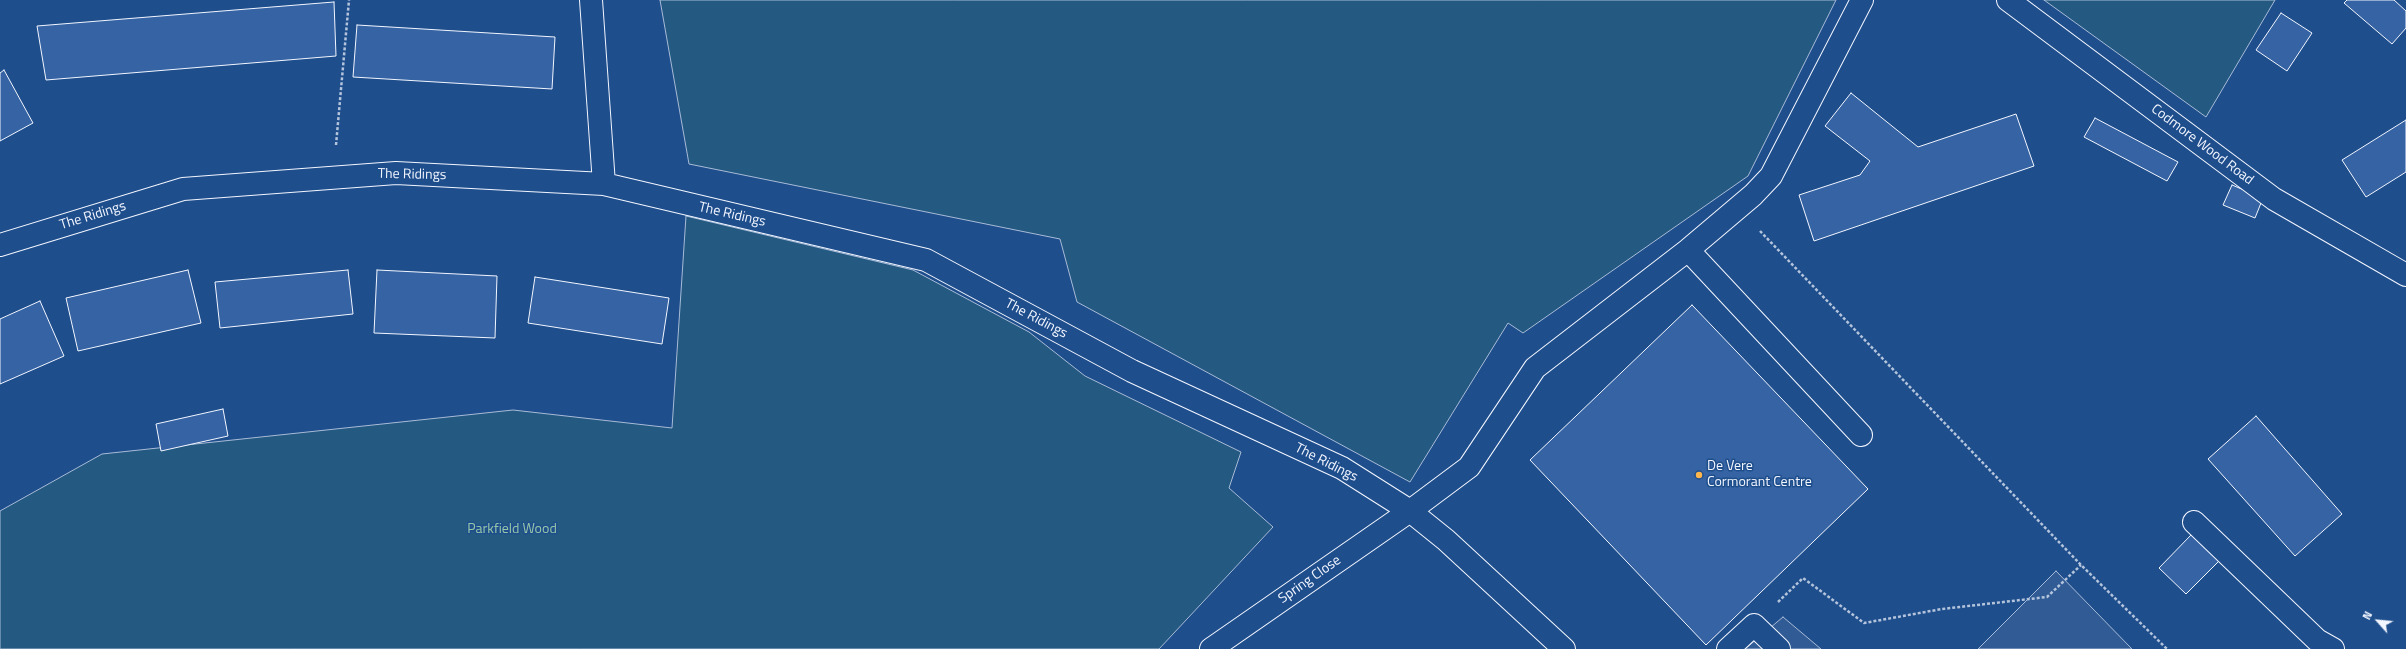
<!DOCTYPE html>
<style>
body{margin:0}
#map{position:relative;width:2406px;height:649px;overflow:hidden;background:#1f4e8c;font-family:"Titillium Web",sans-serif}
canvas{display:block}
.north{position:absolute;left:2358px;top:601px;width:40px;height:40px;-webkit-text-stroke:3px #1f4e8c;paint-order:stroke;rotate:297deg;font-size:11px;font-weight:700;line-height:16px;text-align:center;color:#f2f6ff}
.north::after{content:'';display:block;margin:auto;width:14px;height:18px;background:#f2f6ff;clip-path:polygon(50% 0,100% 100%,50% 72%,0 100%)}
</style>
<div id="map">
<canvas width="2406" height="649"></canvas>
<div class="north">N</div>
</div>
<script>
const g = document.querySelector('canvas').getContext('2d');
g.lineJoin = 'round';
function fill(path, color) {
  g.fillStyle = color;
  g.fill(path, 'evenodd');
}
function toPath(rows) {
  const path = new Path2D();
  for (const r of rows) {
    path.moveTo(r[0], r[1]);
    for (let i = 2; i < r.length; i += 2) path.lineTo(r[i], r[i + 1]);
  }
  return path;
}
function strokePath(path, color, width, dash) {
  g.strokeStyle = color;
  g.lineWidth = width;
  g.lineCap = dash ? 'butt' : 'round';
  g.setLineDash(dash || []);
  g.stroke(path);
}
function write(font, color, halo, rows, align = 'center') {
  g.font = font + ' "Titillium Web",sans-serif';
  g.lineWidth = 3;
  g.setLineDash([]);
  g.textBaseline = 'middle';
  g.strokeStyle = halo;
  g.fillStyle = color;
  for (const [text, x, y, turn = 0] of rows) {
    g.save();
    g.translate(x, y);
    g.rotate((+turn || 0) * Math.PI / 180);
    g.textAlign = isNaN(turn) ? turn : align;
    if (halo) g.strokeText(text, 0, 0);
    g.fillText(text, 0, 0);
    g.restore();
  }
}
const green = toPath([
 [660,0,1836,0,1748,176,1523,333,1508,323,1410,482,1077,302,1060,239,689,164,660,0],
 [2044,0,2275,0,2206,117,2044,0],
 [686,216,913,270,1029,332,1085,376,1241,452,1229,488,1273,527,1159,649,0,649,0,511,102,454,513,410,672,428,686,216]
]);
const parking = toPath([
 [2056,571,2132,649,1978,649,2056,571],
 [1783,617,1821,649,1745,649,1783,617]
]);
const building = toPath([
 [2347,0,2394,0,2406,11,2406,28,2392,44,2344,3,2347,0],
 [334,2,336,56,46,80,37,26,334,2],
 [2281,13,2312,33,2287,71,2256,50,2281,13],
 [357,25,555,37,552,89,353,77,357,25],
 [4,70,33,123,0,141,0,73,4,70],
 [1851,93,1918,147,2016,114,2034,166,1814,241,1799,195,1860,175,1870,161,1825,126,1851,93],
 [2095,118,2178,162,2167,181,2084,137,2095,118],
 [2406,120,2406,172,2366,197,2342,160,2406,120],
 [2232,185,2263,198,2255,218,2223,205,2232,185],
 [188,270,201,323,78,351,66,298,188,270],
 [348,270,353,314,220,328,215,282,348,270],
 [377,270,497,276,495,338,374,333,377,270],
 [535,277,669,298,662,344,528,323,535,277],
 [40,301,64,356,0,384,0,319,40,301],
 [1692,305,1868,489,1706,645,1530,460,1692,305],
 [223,409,228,436,161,451,156,424,223,409],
 [2256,416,2342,514,2295,556,2208,459,2256,416],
 [2192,534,2219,561,2186,594,2159,568,2192,534]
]);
const path = toPath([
 [336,145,349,0],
 [1760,231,2081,565,2167,649],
 [1778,602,1803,578,1864,623,1942,609,2047,597,2081,565]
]);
const minor = toPath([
 [591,0,604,184],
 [2008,0,2274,199,2406,275],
 [0,245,183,189,396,173,604,184,926,260,1132,371,1342,468,1410,511,1446,540,1564,649],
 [1688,250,1861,435],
 [2194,522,2317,640,2333,649],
 [1211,649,1410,511,1469,467,1535,368,1688,250,1753,195,1771,176,1862,0],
 [1728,649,1754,625,1779,649]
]);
const markers = [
 [1699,475,4,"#ffb74d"]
];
const streetNames = [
 ["Codmore Wood Road",2202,145,37],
 ["The Ridings",412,175,1],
 ["The Ridings",732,215,13],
 ["The Ridings",93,216,-17],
 ["The Ridings",1036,319,28],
 ["The Ridings",1326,463,27],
 ["Spring Close",1310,580,-35]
];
const poiNames = [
 ["De Vere",1707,467],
 ["Cormorant Centre",1707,483]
];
const parkNames = [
 ["Parkfield Wood",512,530]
];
fill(green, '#245a82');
strokePath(green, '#a8bbd7', 1);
fill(parking, '#305b95');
strokePath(parking, '#a8bbd7', 1);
fill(building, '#3563a3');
strokePath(building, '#f2f6ff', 1);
strokePath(minor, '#f2f6ff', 24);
strokePath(path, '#b3c4dc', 2.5, [3, 2]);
strokePath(minor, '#1f4e8c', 22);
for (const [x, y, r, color] of markers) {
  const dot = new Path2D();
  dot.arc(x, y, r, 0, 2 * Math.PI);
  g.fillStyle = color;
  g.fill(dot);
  strokePath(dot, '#1f4e8c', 1.5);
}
write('14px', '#f2f6ff', '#1f4e8c', streetNames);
write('14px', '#f2f6ff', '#1f4e8c', poiNames, 'left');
write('14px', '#97c8a6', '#1f4e8c', parkNames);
</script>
